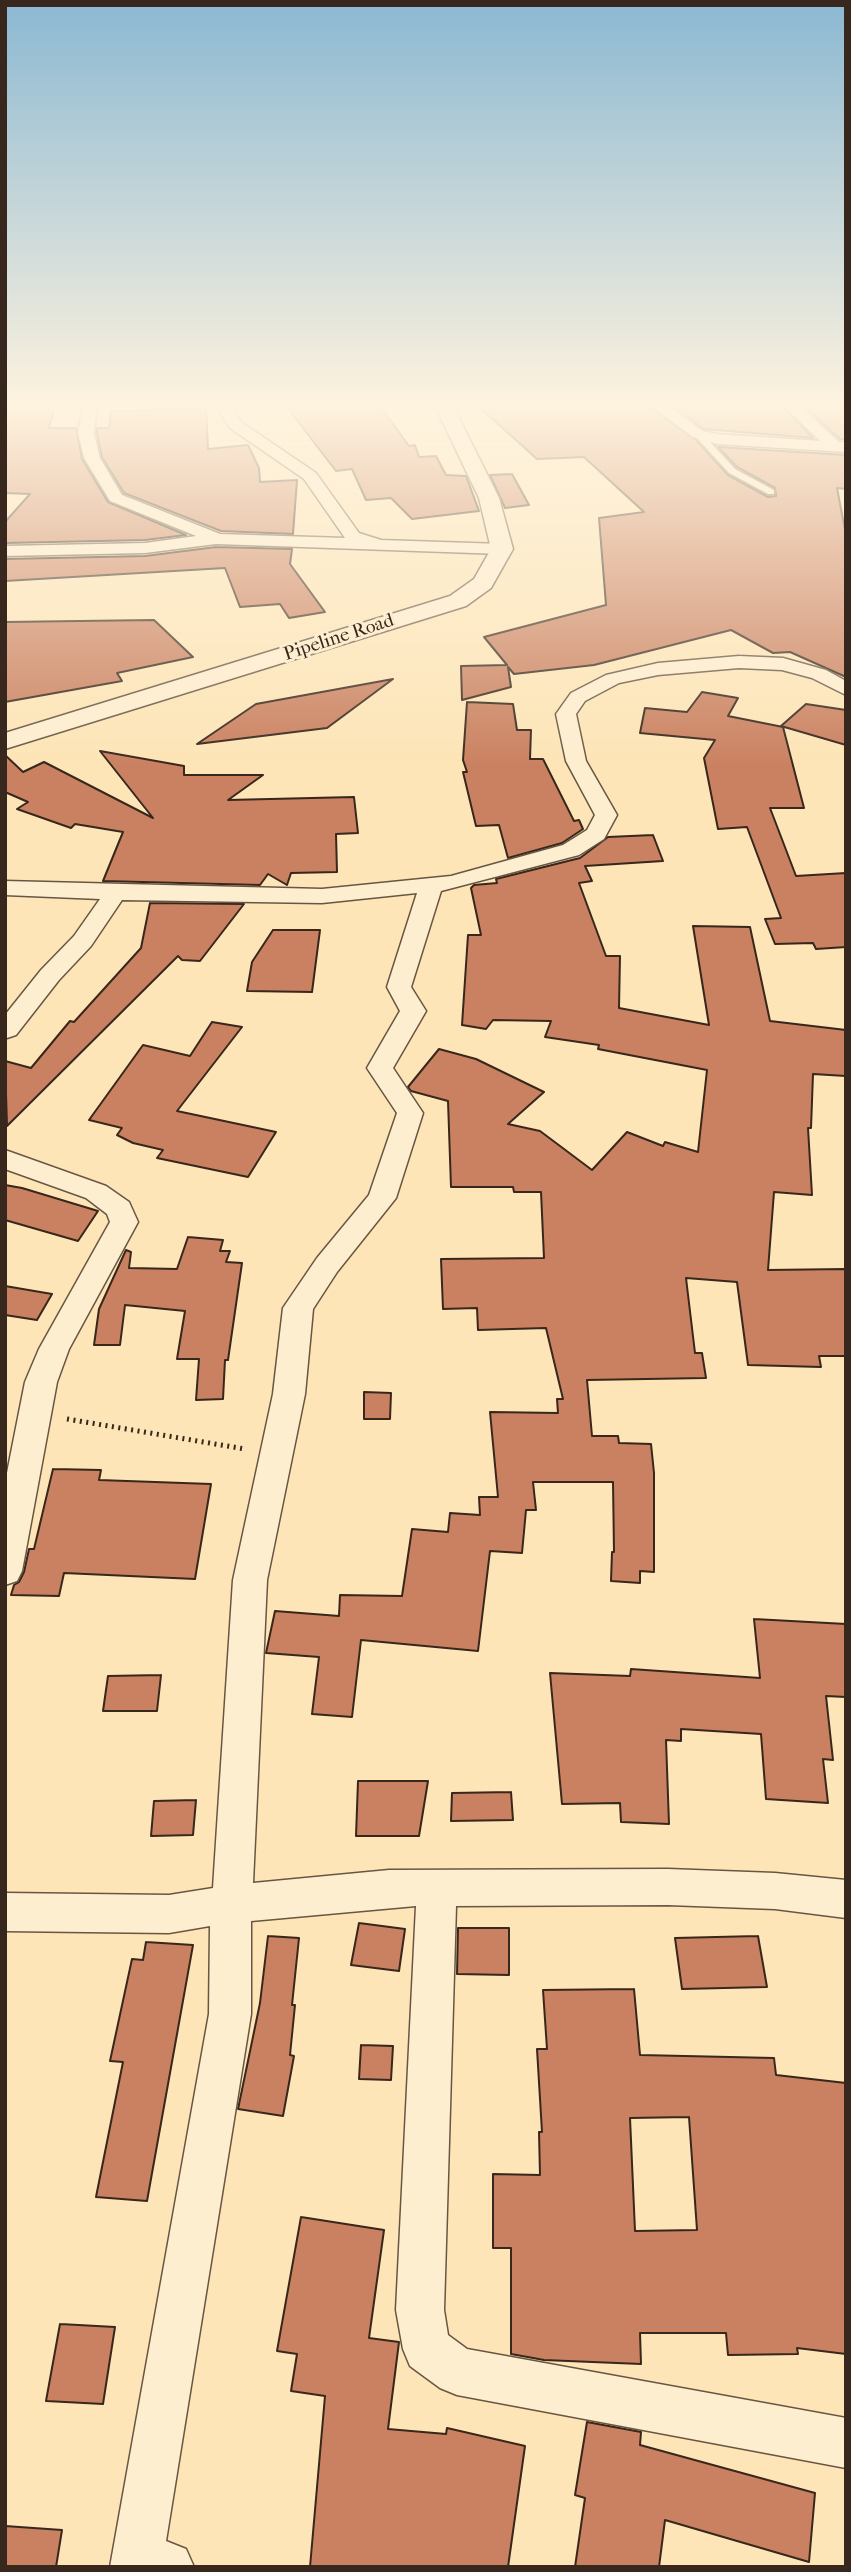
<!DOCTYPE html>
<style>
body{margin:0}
#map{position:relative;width:851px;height:2572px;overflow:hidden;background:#fde5b7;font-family:"IM FELL French Canon",serif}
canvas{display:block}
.frame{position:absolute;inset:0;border:7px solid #37271c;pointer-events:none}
</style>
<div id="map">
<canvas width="851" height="2572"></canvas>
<div class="frame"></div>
</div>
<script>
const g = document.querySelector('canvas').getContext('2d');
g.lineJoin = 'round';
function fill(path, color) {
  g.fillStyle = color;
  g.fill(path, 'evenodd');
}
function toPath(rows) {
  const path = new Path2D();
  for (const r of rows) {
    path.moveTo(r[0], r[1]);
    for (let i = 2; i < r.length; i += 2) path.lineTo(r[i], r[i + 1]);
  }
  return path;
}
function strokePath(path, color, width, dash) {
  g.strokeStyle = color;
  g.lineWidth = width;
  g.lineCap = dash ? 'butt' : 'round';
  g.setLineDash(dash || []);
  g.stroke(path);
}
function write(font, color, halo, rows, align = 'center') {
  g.font = font + ' "IM FELL French Canon",serif';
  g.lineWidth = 6;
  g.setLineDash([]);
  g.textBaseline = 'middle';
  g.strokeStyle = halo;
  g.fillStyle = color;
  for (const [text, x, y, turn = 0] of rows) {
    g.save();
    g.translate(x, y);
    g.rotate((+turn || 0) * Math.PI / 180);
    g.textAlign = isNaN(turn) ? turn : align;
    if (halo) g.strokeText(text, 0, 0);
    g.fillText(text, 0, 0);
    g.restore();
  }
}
const building = toPath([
 [5,406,55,406,49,428,76,428,82,459,108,502,186,535,145,540,5,543,5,522,30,494,5,493,5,406],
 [286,406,380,406,409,446,415,445,419,457,436,456,446,475,466,476,479,511,412,519,391,498,366,500,352,469,336,471,286,406],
 [478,406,648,406,696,440,728,475,768,497,776,496,775,488,737,467,718,447,846,455,846,489,837,488,846,535,846,677,790,652,773,653,731,630,594,665,514,674,508,667,511,687,462,700,461,666,507,665,484,637,606,605,599,518,644,512,584,457,537,459,478,406],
 [673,406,782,406,813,438,704,429,673,406],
 [804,406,846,406,846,439,840,439,804,406],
 [206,408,208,449,248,445,259,468,260,482,297,480,293,534,221,531,124,493,102,457,97,433,97,428,109,428,111,411,206,408],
 [512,474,529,505,505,508,490,475,512,474],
 [216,547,292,549,290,564,325,612,289,618,280,604,240,607,225,568,5,581,5,559,145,556,216,547],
 [154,620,193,657,117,673,122,681,5,702,5,622,154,620],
 [393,679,327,728,197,744,256,704,393,679],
 [702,692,738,698,728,716,783,727,804,808,770,808,796,876,846,873,846,947,816,949,813,943,775,944,765,919,781,918,747,827,718,829,704,758,715,740,640,733,645,708,687,712,702,692],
 [467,702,513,704,517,730,531,730,530,759,543,759,574,821,579,820,583,829,562,843,508,858,499,825,476,826,463,772,467,772,463,760,467,702],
 [806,704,846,710,846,745,781,726,806,704],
 [100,751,184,766,184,775,263,775,228,800,354,797,358,833,336,834,337,872,291,873,287,885,268,874,260,885,103,881,123,832,75,824,71,828,17,809,28,802,5,792,5,755,23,772,44,762,153,818,100,751],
 [653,835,663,861,585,866,592,881,579,883,606,956,620,956,619,1008,709,1025,693,926,750,927,770,1021,846,1030,846,1076,813,1074,811,1128,808,1128,812,1195,774,1192,768,1270,846,1269,846,1356,819,1356,821,1367,748,1365,737,1282,686,1278,695,1353,702,1353,706,1378,587,1380,592,1436,618,1436,619,1443,651,1444,654,1473,654,1572,640,1571,640,1583,611,1581,612,1552,614,1552,613,1482,533,1482,536,1510,526,1510,522,1553,490,1551,478,1651,361,1640,352,1717,312,1714,319,1657,266,1653,275,1611,339,1616,340,1595,402,1596,412,1529,448,1532,450,1513,480,1515,479,1497,498,1497,490,1412,558,1413,557,1399,563,1399,546,1328,478,1330,477,1308,443,1309,441,1259,544,1258,541,1192,514,1192,513,1187,451,1187,448,1101,411,1091,408,1087,439,1049,476,1059,544,1092,508,1124,540,1131,592,1170,627,1132,663,1146,665,1142,698,1152,707,1070,598,1049,599,1045,545,1037,551,1021,493,1020,486,1029,462,1025,468,935,481,935,471,888,474,885,497,883,496,879,580,858,608,837,653,835],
 [150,903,244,904,200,961,182,960,178,956,7,1126,5,1061,31,1068,70,1021,74,1022,141,948,150,903],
 [273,930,320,930,312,992,247,991,252,962,273,930],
 [212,1022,242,1027,177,1111,276,1132,248,1177,157,1158,163,1150,133,1143,117,1135,122,1128,89,1120,143,1045,190,1056,212,1022],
 [5,1185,22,1188,98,1211,78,1241,5,1220,5,1185],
 [188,1237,223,1240,220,1251,230,1251,226,1262,242,1263,228,1360,225,1360,223,1399,196,1400,199,1359,177,1359,185,1311,125,1305,120,1345,94,1345,99,1309,126,1250,131,1252,129,1268,177,1269,188,1237],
 [5,1286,52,1294,37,1320,5,1315,5,1286],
 [364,1392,391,1393,390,1419,364,1419,364,1392],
 [53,1469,101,1470,99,1480,211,1484,195,1579,64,1573,59,1596,11,1595,14,1585,19,1582,24,1572,29,1549,34,1549,53,1469],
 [754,1619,846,1624,846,1697,826,1696,833,1760,823,1759,828,1803,766,1799,761,1734,681,1729,681,1741,666,1740,669,1824,621,1822,620,1803,562,1804,550,1673,630,1676,631,1669,760,1678,754,1619],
 [161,1675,157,1711,103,1711,108,1676,161,1675],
 [358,1781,428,1781,419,1836,356,1836,358,1781],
 [511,1792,513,1820,451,1821,452,1793,511,1792],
 [196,1800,193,1835,151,1836,154,1801,196,1800],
 [359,1923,405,1929,399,1971,351,1965,359,1923],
 [458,1928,509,1928,509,1975,457,1974,458,1928],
 [268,1936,299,1938,292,2005,295,2005,290,2055,294,2056,283,2116,238,2109,260,2003,268,1936],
 [758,1936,767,1987,682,1989,675,1938,758,1936],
 [146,1942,193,1945,147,2201,96,2197,123,2062,110,2061,132,1959,143,1960,146,1942],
 [634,1989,640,2055,774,2058,776,2075,846,2083,846,2354,797,2348,798,2354,728,2355,726,2333,640,2333,641,2364,544,2360,511,2354,511,2248,493,2248,493,2174,540,2175,539,2132,542,2132,537,2049,547,2049,543,1990,634,1989],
 [689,2117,697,2230,635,2231,630,2118,689,2117],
 [361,2045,393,2046,391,2080,359,2079,361,2045],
 [301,2217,384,2230,369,2338,399,2342,388,2429,446,2434,447,2428,525,2446,508,2567,310,2567,325,2396,291,2391,297,2354,277,2351,301,2217],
 [60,2324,115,2327,103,2404,46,2401,60,2324],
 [587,2422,641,2432,640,2445,815,2493,809,2562,665,2520,659,2567,575,2567,585,2498,575,2495,587,2422],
 [5,2526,62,2530,56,2567,5,2567,5,2526]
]);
const path = toPath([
 [67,1419,245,1449]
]);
const service = toPath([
 [695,432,701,432,735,469,774,490,774,494,768,494,729,473,695,436,695,432]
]);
const minor = toPath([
 [83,406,97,406,94,433,100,458,122,495,220,534,345,538,304,479,230,428,216,406,231,406,241,422,316,473,359,533,381,540,502,544,511,549,502,554,216,544,145,553,5,556,5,546,145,543,196,536,110,501,84,458,78,433,83,406],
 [651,406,668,406,703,431,717,434,820,441,784,406,800,406,839,442,846,442,846,452,717,444,693,437,651,406],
 [739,656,783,658,826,670,846,681,846,695,812,678,782,670,739,668,658,675,619,683,585,701,576,714,586,761,617,815,604,839,579,855,441,891,411,987,426,1011,393,1068,423,1113,396,1198,337,1272,313,1309,305,1394,267,1580,253,1883,389,1870,668,1869,775,1873,846,1880,846,1918,775,1909,668,1905,456,1906,444,2310,448,2335,467,2349,846,2418,846,2468,457,2395,440,2388,410,2366,403,2349,396,2310,416,1906,251,1921,251,2014,166,2541,186,2549,194,2567,110,2567,209,2014,210,1926,169,1933,5,1931,5,1893,169,1895,213,1888,233,1580,273,1394,283,1308,317,1258,369,1195,397,1113,367,1068,400,1011,387,987,417,893,322,903,122,900,91,946,59,980,16,1035,7,1038,5,1015,41,970,74,936,100,899,5,895,5,881,322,889,451,876,563,845,587,830,595,815,566,761,556,714,571,693,606,675,658,663,739,656],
 [5,1150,106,1186,129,1202,138,1222,69,1349,57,1382,22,1571,17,1581,5,1585,5,1483,25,1382,39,1349,110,1222,107,1214,86,1198,5,1169,5,1150]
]);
const tertiary = toPath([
 [435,406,453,406,499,498,513,549,491,588,466,606,5,749,5,733,450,596,474,579,491,549,479,498,435,406]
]);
const farStreetnames = [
 ["Pipeline Road",339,638,-18]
];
fill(building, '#ca8161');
strokePath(building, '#37271c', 2);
strokePath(service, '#685643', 4);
strokePath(minor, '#685643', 3);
strokePath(tertiary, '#685643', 3);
strokePath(path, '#37271c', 5, [2, 4.5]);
fill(service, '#feeed0');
fill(minor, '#feeed0');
fill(tertiary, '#feeed0');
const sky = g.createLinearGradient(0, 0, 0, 766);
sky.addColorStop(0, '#8bb8d2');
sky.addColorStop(0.53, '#fef3df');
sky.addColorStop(1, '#fef3df00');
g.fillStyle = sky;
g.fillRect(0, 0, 851, 766);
write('19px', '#37271c', '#feeed0', farStreetnames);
</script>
